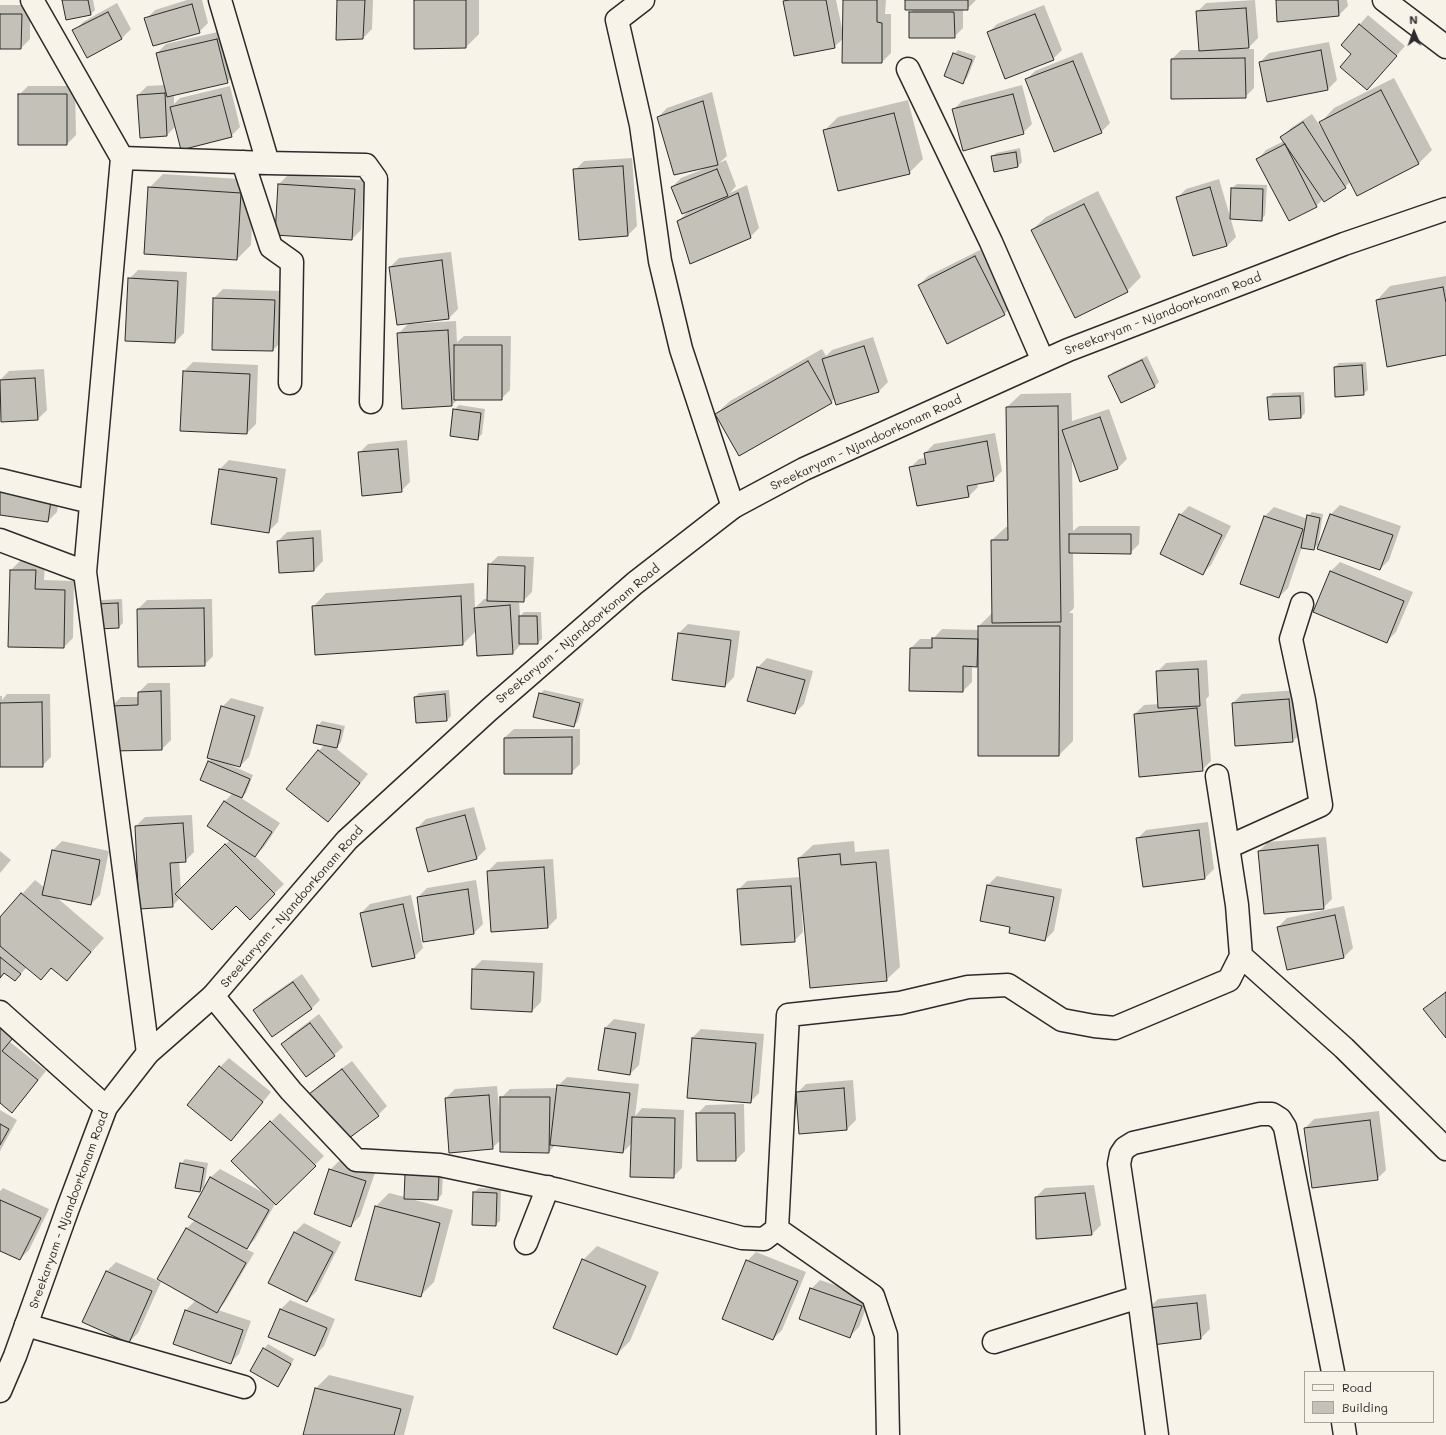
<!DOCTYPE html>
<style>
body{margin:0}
#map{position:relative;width:1446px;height:1435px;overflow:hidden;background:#f7f3e8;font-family:Mali,sans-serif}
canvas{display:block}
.legend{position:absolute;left:1304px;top:1371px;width:130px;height:52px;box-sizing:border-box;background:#f7f3e8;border:1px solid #a5a39c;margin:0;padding:5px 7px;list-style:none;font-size:12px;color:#2b2b2b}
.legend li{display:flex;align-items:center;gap:8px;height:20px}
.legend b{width:20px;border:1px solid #a5a39c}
.north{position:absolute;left:1394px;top:12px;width:40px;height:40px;-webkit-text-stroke:3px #f7f3e8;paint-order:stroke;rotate:358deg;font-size:11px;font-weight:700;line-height:16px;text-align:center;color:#2b2b2b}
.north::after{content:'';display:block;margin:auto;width:14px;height:18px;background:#2b2b2b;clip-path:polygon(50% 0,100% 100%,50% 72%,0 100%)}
</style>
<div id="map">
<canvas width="1446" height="1435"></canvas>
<ul class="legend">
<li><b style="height:5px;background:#f7f3e8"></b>Road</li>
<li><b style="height:11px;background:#c4c1b9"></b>Building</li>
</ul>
<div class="north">N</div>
</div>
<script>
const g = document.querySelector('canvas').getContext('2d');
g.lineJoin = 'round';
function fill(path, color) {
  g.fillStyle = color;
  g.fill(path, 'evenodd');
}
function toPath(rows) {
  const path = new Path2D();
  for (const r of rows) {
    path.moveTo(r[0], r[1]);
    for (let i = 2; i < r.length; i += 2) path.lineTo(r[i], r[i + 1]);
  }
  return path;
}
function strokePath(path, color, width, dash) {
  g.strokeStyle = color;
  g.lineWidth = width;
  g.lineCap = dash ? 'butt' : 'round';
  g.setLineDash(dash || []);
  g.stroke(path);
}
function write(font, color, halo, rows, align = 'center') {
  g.font = font + ' Mali,sans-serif';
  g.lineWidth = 3.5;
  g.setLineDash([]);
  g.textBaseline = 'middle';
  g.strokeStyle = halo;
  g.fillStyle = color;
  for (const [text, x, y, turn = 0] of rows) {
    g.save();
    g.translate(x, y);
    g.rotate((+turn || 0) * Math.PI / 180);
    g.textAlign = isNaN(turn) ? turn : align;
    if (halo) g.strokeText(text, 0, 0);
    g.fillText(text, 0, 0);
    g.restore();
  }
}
const shadow = toPath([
 [63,0,93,0,95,10,91,14,67,19],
 [187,0,202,0,208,23,199,32,146,19,155,10],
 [338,0,373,0,372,29,363,38],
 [415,0,479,0,479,34,466,47],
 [786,0,836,0,843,33,844,0,886,0,885,14,891,14,891,53,882,62,844,38,834,47,784,2],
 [906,0,976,0,967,9,963,9,963,28,954,37,910,13,914,9],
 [1255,0,1258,38,1249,47,1241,48,1241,49,1254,49,1254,88,1245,97,1172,59,1181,50,1200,50,1197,12,1206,3],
 [1277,0,1347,0,1348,6,1339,15],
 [117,3,131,29,122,38,88,57,74,31,83,22],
 [0,5,30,5,30,39,21,48,0,48],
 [1044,5,1062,50,1053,59,988,33,997,24],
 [1368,15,1405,46,1367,89,1352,54,1342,45],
 [226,30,236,73,227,82,174,94,174,104,180,98,230,86,240,127,231,136,176,126,167,135,138,95,147,86,165,85,157,53,166,44],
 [1329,42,1337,80,1328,89,1268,101,1260,62,1269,53],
 [958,50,976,56,967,78,963,82,954,54],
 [1082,52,1110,123,1101,132,1026,80,1035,71],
 [1394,78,1432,150,1419,163,1351,181,1345,187,1324,201,1323,199,1316,206,1258,159,1266,150,1284,141,1282,137,1291,128,1312,114,1326,135,1321,122,1334,108],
 [1022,85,1032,124,1023,133,953,110,962,101],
 [28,86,75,86,76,135,67,144,19,95],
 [712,92,727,156,719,163,726,160,736,186,730,193,747,185,759,228,750,237,678,221,690,210,672,187,681,178,706,168,658,117,667,108],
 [908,100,923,159,909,173,824,131,838,117],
 [1020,148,1022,162,1018,166,992,157,996,153],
 [632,158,637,226,628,235,575,170,584,161],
 [163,174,254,180,251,245,237,259,149,188],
 [288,175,364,180,361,230,352,239,279,184],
 [1219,179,1236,237,1227,246,1177,198,1186,189],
 [1237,184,1267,185,1265,215,1261,220,1232,188],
 [1098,191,1141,277,1127,291,1032,230,1046,217],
 [984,248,1013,305,1004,314,919,285,928,276],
 [451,252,458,309,449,318,390,267,399,258],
 [138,270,187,272,184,333,175,342,129,279],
 [1446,276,1446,354,1377,300,1390,286],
 [223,289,283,291,282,341,273,350,214,298],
 [456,321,457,342,464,336,511,336,510,390,501,399,458,399,452,405,398,334,408,324],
 [873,337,888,382,879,391,835,398,831,402,716,414,730,401,822,349,826,356,832,350],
 [1147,356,1159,382,1155,386,1121,402,1109,377,1113,372],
 [193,362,258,365,256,424,247,433,184,371],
 [1366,362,1368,390,1363,394,1335,367,1339,363],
 [44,369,47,410,38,419,2,421,0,380,9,371],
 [1304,392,1305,413,1301,417,1268,398,1273,393],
 [1071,393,1072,421,1109,409,1127,459,1118,468,1072,458,1073,531,1079,526,1140,526,1139,544,1130,553,1073,552,1074,608,1069,613,1073,613,1073,741,1059,755,979,755,979,664,977,666,972,666,972,682,963,691,911,648,920,639,933,639,942,629,979,630,979,626,993,612,992,540,1006,527,1008,527,1007,407,1021,394],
 [459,405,485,409,482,434,477,439,454,410],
 [995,433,1002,471,993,480,977,483,978,487,969,496,910,468,919,459,926,458,925,453,934,444],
 [407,440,410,482,401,491,359,453,368,444],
 [229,460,286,469,278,522,269,531,220,469],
 [0,482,60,492,57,512,48,521,0,514],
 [1340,505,1401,526,1389,560,1380,569,1319,548,1331,514],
 [1189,506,1231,526,1211,565,1202,574,1161,554,1180,515],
 [1274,507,1308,519,1308,516,1312,512,1323,514,1318,545,1313,549,1302,547,1288,588,1279,597,1265,516],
 [321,530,323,561,314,570,278,541,287,532],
 [498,556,534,557,532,592,523,601,519,601,520,616,524,612,541,612,542,639,537,643,522,643,513,653,477,630,463,644,313,607,326,593,474,583,475,608,484,599,488,599,489,565],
 [20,561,45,562,44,580,74,581,73,638,64,647,11,570],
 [1340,562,1413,592,1396,632,1387,641,1331,571],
 [122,599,123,623,119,627,98,604,102,600],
 [212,599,213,656,204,665,138,609,147,600],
 [688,624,740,631,734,677,725,686,679,633],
 [767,658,813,671,804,704,795,713,758,667],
 [1207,660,1209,696,1206,699,1211,761,1202,770,1135,714,1144,705,1159,704,1157,672,1166,663],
 [148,683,170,683,171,740,162,749,112,706,121,697,139,697,139,692],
 [449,690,451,716,447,720,417,722,415,697,419,693],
 [544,690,584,699,578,721,574,726,540,694],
 [1298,690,1302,732,1293,741,1233,703,1242,694],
 [7,694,50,694,51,757,42,766,0,766,0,696,2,696,2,700],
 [231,698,264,707,249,757,240,766,229,763,228,764,253,775,246,793,241,798,280,823,264,847,255,856,284,884,250,918,236,905,180,898,172,906,136,826,145,817,192,815,194,852,185,861,179,861,181,890,230,840,224,802,233,793,209,762,212,758,222,707],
 [322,721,345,726,341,742,337,747,333,746,368,774,337,812,328,821,319,751,325,744,318,726],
 [514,729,580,729,580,764,571,773,504,738],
 [474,807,486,849,477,858,417,828,426,819],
 [1208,822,1214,869,1205,878,1137,839,1146,830],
 [1326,837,1332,899,1323,908,1259,851,1268,842],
 [62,841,109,851,100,895,91,904,55,896,104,938,67,980,52,968,41,979,27,967,15,980,5,972,0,979,0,918,35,880,45,888,53,850],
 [854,841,855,852,889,849,900,967,886,980,803,893,801,894,803,932,794,941,738,890,747,881,801,877,799,858,813,845],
 [0,851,11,860,0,873],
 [553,859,557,918,548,927,488,871,497,862],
 [997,876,1062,889,1054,931,1045,940,1011,926,988,885],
 [476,880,483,924,474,933,424,941,418,897,427,888],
 [411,895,423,948,414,957,361,913,370,904],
 [1344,906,1353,948,1344,957,1287,969,1278,927,1287,918],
 [482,960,543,963,541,1002,532,1011,472,1008,473,969],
 [302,974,320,1000,311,1009,254,1010,263,1001],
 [1446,991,1446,1036,1425,1009],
 [319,1014,343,1047,334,1055,282,1044,291,1035],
 [9,1019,21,1029,10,1042,46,1071,21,1102,12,1111,0,1102,0,1028],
 [614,1019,645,1024,639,1065,630,1074,605,1028],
 [701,1029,764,1034,759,1093,750,1102,692,1038],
 [229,1058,271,1092,240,1130,220,1067],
 [352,1061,387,1106,378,1115,310,1094,319,1085],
 [567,1077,639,1084,635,1116,642,1108,684,1110,682,1168,673,1177,633,1142,623,1152,556,1144,549,1152,501,1140,492,1148,446,1098,455,1089,497,1086,500,1119,501,1118,501,1098,510,1089,558,1088,558,1086],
 [853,1080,856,1120,847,1129,800,1133,797,1093,806,1084],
 [744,1104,745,1151,736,1160,697,1114,706,1105],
 [0,1110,17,1120,0,1151],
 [1379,1111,1386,1170,1377,1179,1305,1128,1314,1119],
 [280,1113,324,1156,275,1204,255,1239,246,1249,254,1253,225,1302,218,1310,251,1321,239,1354,230,1363,186,1310,195,1301,201,1304,158,1278,187,1228,195,1220,189,1217,211,1177,220,1169,264,1193,232,1161],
 [185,1159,208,1163,204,1187,199,1191,181,1164],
 [339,1161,375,1173,360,1216,351,1225,330,1170],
 [443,1170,442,1194,438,1199,411,1199,453,1210,434,1282,420,1296,375,1207,389,1193,405,1197],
 [1094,1185,1101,1225,1092,1234,1036,1197,1045,1188],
 [3,1188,49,1209,29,1250,20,1259,0,1250,0,1191],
 [479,1188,501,1189,500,1221,495,1225,473,1224,474,1192],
 [304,1223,341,1242,316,1292,307,1301,270,1282,295,1232],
 [597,1246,659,1272,630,1341,617,1354,583,1260],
 [756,1252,806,1272,782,1330,773,1339,747,1261],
 [116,1262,161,1282,138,1333,129,1342,107,1271],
 [820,1280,870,1297,859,1327,850,1336,811,1289],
 [1206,1294,1210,1329,1201,1338,1149,1308,1158,1299],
 [290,1300,335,1319,324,1346,315,1355,270,1337,281,1309],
 [268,1344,294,1359,282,1381,278,1386,264,1349],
 [329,1375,414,1396,404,1435,304,1435,316,1388]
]);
const building = toPath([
 [62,0,88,0,91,15,66,20,62,0],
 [337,0,365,0,363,39,336,40,337,0],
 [414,0,466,0,466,48,414,49,414,0],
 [789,0,826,0,835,48,794,56,783,1,789,0],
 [843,0,877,0,877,22,882,23,882,63,842,63,843,0],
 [905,0,968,0,968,10,905,10,905,0],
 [1276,0,1338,0,1339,16,1277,22,1276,0],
 [192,4,200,33,153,46,144,18,192,4],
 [1246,8,1249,48,1199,51,1196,11,1246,8],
 [108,12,122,39,87,58,72,30,108,12],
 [909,12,954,12,955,38,909,38,909,12],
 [0,14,22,14,21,49,0,49,0,14],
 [1035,14,1054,60,1005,79,987,32,1035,14],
 [1359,24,1397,56,1367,90,1340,67,1351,54,1341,45,1359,24],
 [217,39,228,83,167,97,156,53,217,39],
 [1321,50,1328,90,1267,102,1259,62,1321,50],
 [953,53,972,60,963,84,944,76,953,53],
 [1245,58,1246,98,1171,99,1171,59,1245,58],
 [1073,61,1102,133,1054,152,1025,79,1073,61],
 [1381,90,1419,164,1357,196,1319,122,1381,90],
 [165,93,167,136,140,138,137,95,165,93],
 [18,94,67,94,67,145,18,145,18,94],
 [1013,94,1024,134,963,151,952,109,1013,94],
 [221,95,232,137,181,150,170,107,221,95],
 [703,101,718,165,674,175,657,117,703,101],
 [894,113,910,174,838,191,823,130,894,113],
 [1303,122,1346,188,1324,202,1280,137,1303,122],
 [1285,144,1317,207,1289,221,1256,159,1285,144],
 [1016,152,1018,167,994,172,991,156,1016,152],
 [623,166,628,236,579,240,573,169,623,166],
 [717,169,728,196,682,214,671,187,717,169],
 [278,184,355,189,352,240,275,235,278,184],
 [148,187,241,193,237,260,144,254,148,187],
 [1210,187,1227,246,1193,256,1176,197,1210,187],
 [1231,188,1263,189,1262,221,1230,219,1231,188],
 [738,193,751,238,690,264,677,221,738,193],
 [1084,204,1128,292,1075,318,1031,230,1084,204],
 [975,256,1005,315,947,344,918,285,975,256],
 [442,260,449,319,397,325,389,267,442,260],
 [128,278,178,281,175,343,125,341,128,278],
 [1443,287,1446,303,1446,355,1387,367,1376,300,1443,287],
 [213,298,275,300,273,351,212,350,213,298],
 [448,330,452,406,402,409,397,333,448,330],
 [454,345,502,345,502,400,454,400,454,345],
 [864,346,879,392,836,405,822,359,864,346],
 [1142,360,1155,387,1121,403,1108,376,1142,360],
 [808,361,832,403,739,456,715,414,808,361],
 [1362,365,1364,395,1335,397,1334,367,1362,365],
 [183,371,250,374,247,434,180,431,183,371],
 [35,378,38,420,1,422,0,380,35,378],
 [1300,396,1301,418,1269,420,1267,397,1300,396],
 [1058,406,1061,622,992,623,991,540,1008,540,1006,407,1058,406],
 [453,409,481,413,478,440,450,436,453,409],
 [1100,417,1118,469,1080,482,1062,430,1100,417],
 [987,441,994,481,967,486,969,497,917,506,909,467,926,464,924,453,987,441],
 [398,449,402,492,362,496,358,452,398,449],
 [219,469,277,478,269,533,211,524,219,469],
 [0,492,51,500,48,522,0,515,0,492],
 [1179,514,1222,535,1203,575,1160,554,1179,514],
 [1330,514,1393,535,1380,570,1317,549,1330,514],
 [1307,515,1320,518,1314,550,1301,548,1307,515],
 [1264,516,1303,529,1279,598,1240,584,1264,516],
 [1069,534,1131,534,1131,554,1069,553,1069,534],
 [313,538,314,571,279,573,277,541,313,538],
 [488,564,525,566,524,602,487,601,488,564],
 [10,570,36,570,35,589,65,590,64,648,8,647,10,570],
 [1330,571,1404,601,1387,643,1313,612,1330,571],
 [461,596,463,645,315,655,312,606,461,596],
 [118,603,119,628,98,629,97,604,118,603],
 [510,605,513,654,477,656,474,608,510,605],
 [204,608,205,666,138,667,137,609,204,608],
 [519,616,537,616,538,644,519,644,519,616],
 [978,626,1060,626,1059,756,978,756,978,626],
 [678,633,731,640,725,687,672,680,678,633],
 [932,638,978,639,977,667,963,666,963,692,909,691,910,648,932,648,932,638],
 [757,667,805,680,795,714,747,701,757,667],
 [1198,669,1200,706,1158,708,1156,671,1198,669],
 [161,691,162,750,112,751,111,706,138,705,138,692,161,691],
 [539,693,580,703,574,727,533,717,539,693],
 [445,694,447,721,416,723,414,697,445,694],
 [1289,699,1293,742,1235,746,1232,703,1289,699],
 [42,702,43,767,0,767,0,703,42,702],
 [221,706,255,716,240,767,207,758,221,706],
 [1197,708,1203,771,1139,777,1134,714,1197,708],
 [317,725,341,730,337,748,313,743,317,725],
 [572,737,572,774,504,774,504,738,572,737],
 [318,750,360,783,328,822,286,789,318,750],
 [208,761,250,779,242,798,200,780,208,761],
 [224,801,272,832,255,857,207,826,224,801],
 [465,815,477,859,428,872,416,828,465,815],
 [183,823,186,862,170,863,173,907,139,909,135,826,183,823],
 [1199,830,1205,879,1143,887,1136,838,1199,830],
 [225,844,275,894,250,920,236,906,212,930,175,894,225,844],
 [1318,845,1324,909,1264,914,1258,851,1318,845],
 [52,850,100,860,91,905,42,895,52,850],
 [840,854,841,865,876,862,887,981,810,988,798,858,840,854],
 [544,867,548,928,491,932,487,871,544,867],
 [987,885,1054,897,1045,941,1009,933,1010,927,980,921,987,885],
 [791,886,795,942,741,945,737,889,791,886],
 [468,889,474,934,423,942,417,897,468,889],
 [21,893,91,952,67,981,51,968,41,980,0,946,0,917,21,893],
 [403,904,415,958,372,967,360,913,403,904],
 [1335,915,1344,958,1287,970,1277,927,1335,915],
 [0,957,21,974,15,981,4,973,0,978,0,957],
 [472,969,534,972,532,1012,471,1009,472,969],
 [293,982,312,1009,272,1037,253,1010,293,982],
 [1446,992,1446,1038,1423,1009,1446,992],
 [310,1023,335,1056,306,1077,281,1044,310,1023],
 [0,1028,13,1038,2,1051,38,1080,12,1113,0,1103,0,1028],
 [605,1028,636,1033,630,1075,598,1070,605,1028],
 [692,1038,756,1043,751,1103,687,1098,692,1038],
 [219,1066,263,1102,231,1141,187,1105,219,1066],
 [342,1069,379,1116,345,1141,309,1094,342,1069],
 [557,1085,630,1093,623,1153,550,1145,557,1085],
 [844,1088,847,1130,799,1134,796,1092,844,1088],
 [489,1095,493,1149,449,1153,445,1098,489,1095],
 [500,1097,550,1097,549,1153,500,1152,500,1097],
 [696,1113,735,1113,736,1161,697,1161,696,1113],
 [632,1117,675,1118,674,1178,630,1177,632,1117],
 [1370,1120,1378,1180,1312,1188,1304,1128,1370,1120],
 [270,1121,316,1166,276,1205,231,1161,270,1121],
 [0,1124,9,1129,0,1145,0,1124],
 [180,1163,204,1168,200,1192,175,1188,180,1163],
 [329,1169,366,1181,351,1227,314,1214,329,1169],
 [405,1174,439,1174,438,1200,404,1199,405,1174],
 [210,1177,269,1210,247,1249,188,1217,210,1177],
 [473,1192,497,1193,496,1226,472,1225,473,1192],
 [1085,1193,1092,1235,1036,1239,1035,1197,1085,1193],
 [0,1200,41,1218,20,1260,0,1251,0,1200],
 [375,1206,440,1223,421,1297,355,1280,375,1206],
 [186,1228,246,1263,217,1313,157,1279,186,1228],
 [294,1232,333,1252,307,1302,268,1283,294,1232],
 [582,1259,646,1286,617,1355,553,1328,582,1259],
 [746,1260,798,1281,773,1340,722,1319,746,1260],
 [106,1271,152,1291,129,1343,82,1322,106,1271],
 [810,1288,862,1306,850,1338,799,1319,810,1288],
 [1197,1303,1201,1339,1152,1345,1148,1308,1197,1303],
 [280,1309,327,1328,315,1356,268,1337,280,1309],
 [185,1310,243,1330,231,1364,173,1344,185,1310],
 [263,1348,291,1364,278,1387,250,1371,263,1348],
 [315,1388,401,1409,394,1435,303,1435,315,1388]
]);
const minor = toPath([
 [32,0,122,158],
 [643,0,617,20,641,125,660,261,681,349,733,507],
 [1384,0,1446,47],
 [908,69,991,242,1043,361],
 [243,162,271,247,292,262,290,383],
 [268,163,366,165,376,179,371,402],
 [0,480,91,502],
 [0,540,85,572],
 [1228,847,1321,805,1304,700,1291,639,1302,604],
 [1241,956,1344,1048,1446,1149],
 [213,996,291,1091,356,1160,440,1165,559,1190,742,1238,764,1239,777,1229,788,1015,900,1003,968,987,1008,985,1062,1020,1094,1026,1115,1028,1229,980,1241,956,1237,905,1217,776],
 [0,1012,106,1107],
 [148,1053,85,572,122,158,268,163,220,0],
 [777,1229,873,1296,886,1335,888,1435],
 [526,1243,548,1187],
 [26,1325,244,1387],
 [994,1342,1139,1297],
 [1343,1422,1345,1435],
 [1157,1435,1139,1297,1119,1164,1121,1154,1125,1148,1133,1143,1260,1114,1272,1114,1280,1119,1285,1127,1333,1372]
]);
const secondary = toPath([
 [0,1391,15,1356,68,1208,106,1107,148,1053,213,996,347,840,489,710,635,583,733,507,804,469,1068,350,1344,244,1446,209]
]);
const streetNames = [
 ["Sreekaryam - Njandoorkonam Road",1163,314,-21],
 ["Sreekaryam - Njandoorkonam Road",866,443,-25],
 ["Sreekaryam - Njandoorkonam Road",578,634,-40],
 ["Sreekaryam - Njandoorkonam Road",292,907,-49],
 ["Sreekaryam - Njandoorkonam Road",69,1210,-70]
];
fill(shadow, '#0003');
fill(building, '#c4c1b9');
strokePath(building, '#2b2b2b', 1);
strokePath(minor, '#2b2b2b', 25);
strokePath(secondary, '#2b2b2b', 25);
strokePath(minor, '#f7f3e8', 22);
strokePath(secondary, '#f7f3e8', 22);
write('12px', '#2b2b2b', '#f7f3e8', streetNames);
</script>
